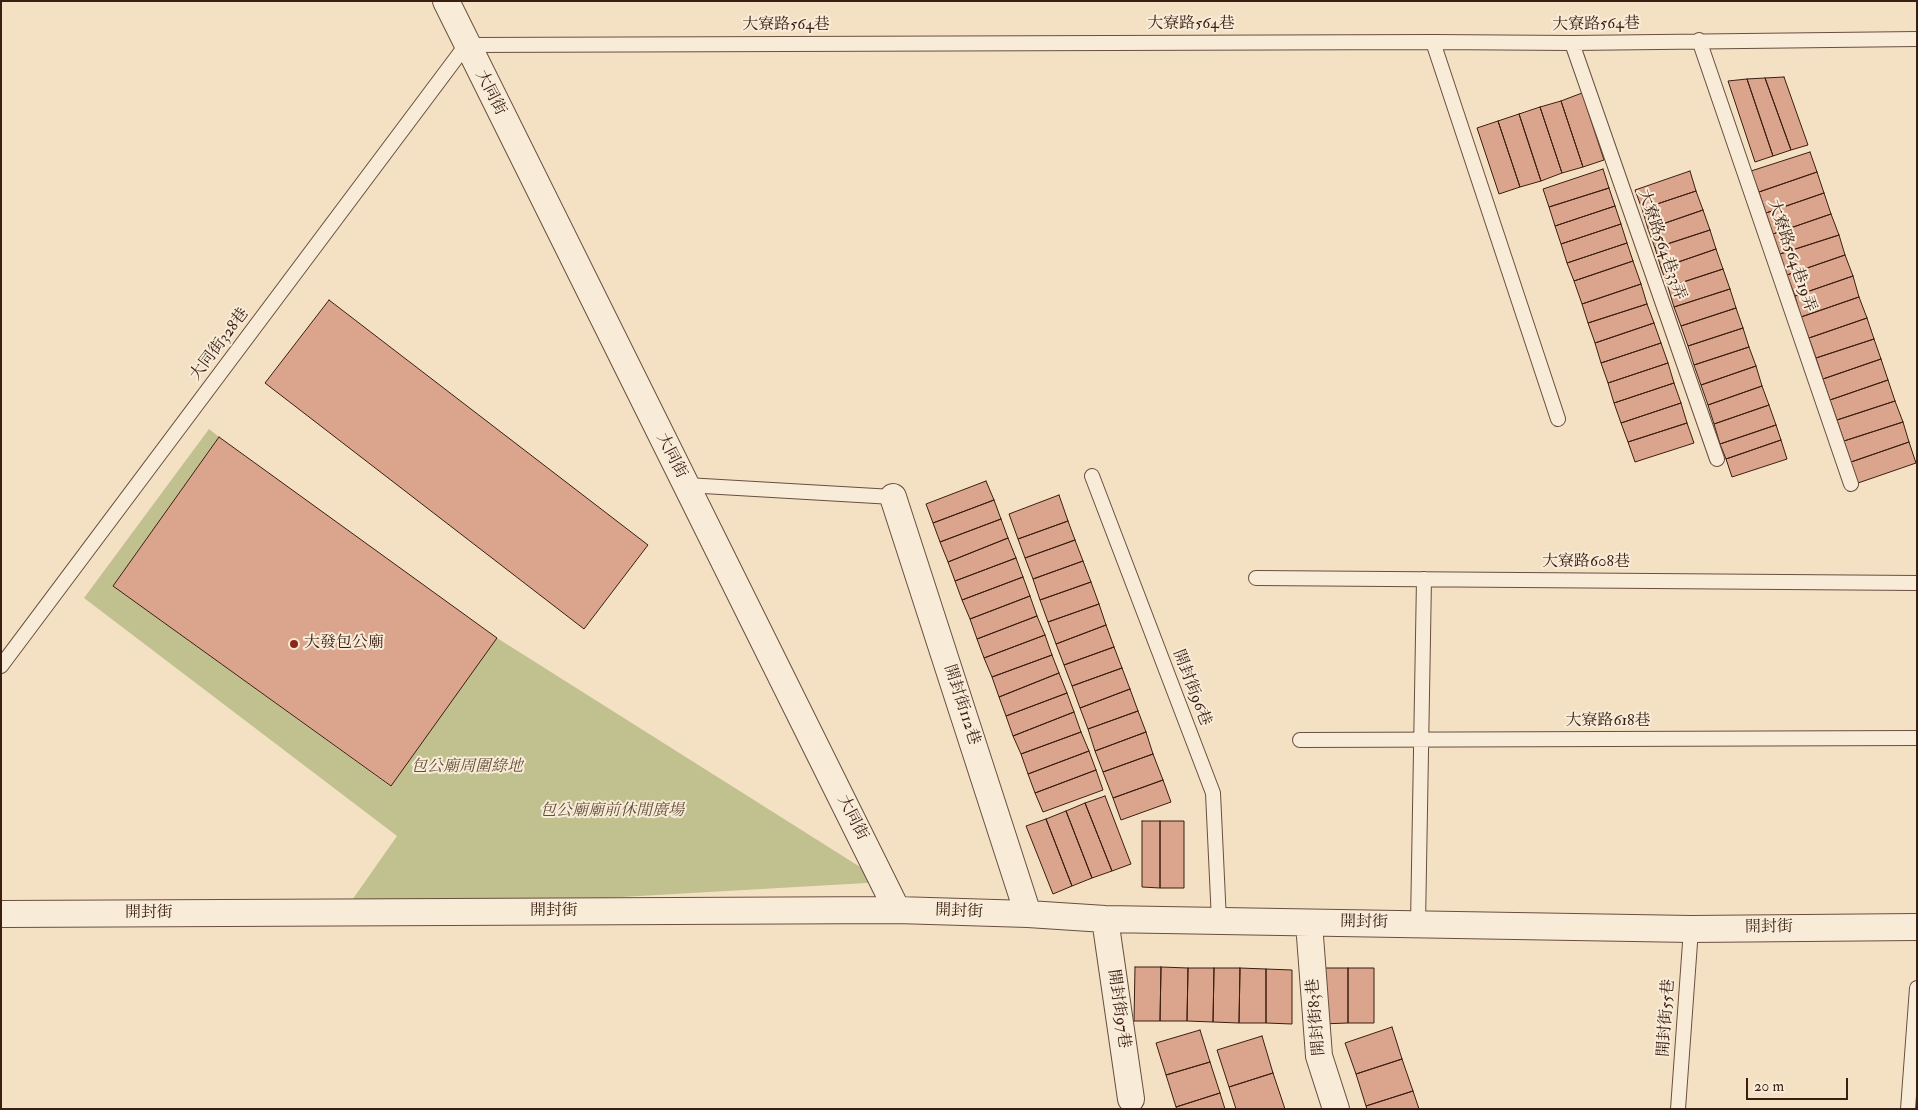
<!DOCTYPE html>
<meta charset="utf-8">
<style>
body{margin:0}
#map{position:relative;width:1918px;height:1110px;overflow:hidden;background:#f4e1c4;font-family:"IM FELL Double Pica",serif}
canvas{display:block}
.frame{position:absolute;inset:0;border:2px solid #3a1e11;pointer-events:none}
.scale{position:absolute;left:1746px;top:1078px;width:102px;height:22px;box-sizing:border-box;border:2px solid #3a1e11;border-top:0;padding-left:6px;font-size:15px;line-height:18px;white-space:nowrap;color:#3a1e11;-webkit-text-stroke:4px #f8ecd9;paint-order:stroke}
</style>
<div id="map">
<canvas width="1918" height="1110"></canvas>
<div class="frame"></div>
<div class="scale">20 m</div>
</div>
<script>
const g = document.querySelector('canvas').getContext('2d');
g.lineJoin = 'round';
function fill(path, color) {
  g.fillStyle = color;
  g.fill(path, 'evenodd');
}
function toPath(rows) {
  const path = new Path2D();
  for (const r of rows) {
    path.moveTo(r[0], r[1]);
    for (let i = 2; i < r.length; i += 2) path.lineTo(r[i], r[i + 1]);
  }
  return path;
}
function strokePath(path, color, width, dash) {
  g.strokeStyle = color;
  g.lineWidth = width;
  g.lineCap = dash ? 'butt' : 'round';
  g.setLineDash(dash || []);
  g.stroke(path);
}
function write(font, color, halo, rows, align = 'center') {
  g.font = font + ' "IM FELL Double Pica","Noto Serif TC",serif';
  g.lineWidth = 4;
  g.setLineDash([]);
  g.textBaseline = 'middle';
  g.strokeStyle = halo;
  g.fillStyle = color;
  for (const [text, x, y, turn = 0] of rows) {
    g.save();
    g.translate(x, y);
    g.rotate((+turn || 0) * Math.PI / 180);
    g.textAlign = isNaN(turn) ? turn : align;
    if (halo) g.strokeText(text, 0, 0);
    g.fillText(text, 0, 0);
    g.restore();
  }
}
const green = toPath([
 [209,429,219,437,113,586,390,786,497,638,884,882,343,913,397,836,84,598]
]);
const building = toPath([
 [1784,77,1808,145,1791,150,1765,78,1784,77],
 [1765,78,1791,150,1773,156,1747,79,1765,78],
 [1747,79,1773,156,1755,162,1728,81,1747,79],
 [1582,93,1604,160,1583,167,1561,101,1582,93],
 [1561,101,1583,167,1562,173,1540,107,1561,101],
 [1540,107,1562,173,1541,181,1519,114,1540,107],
 [1519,114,1541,181,1520,187,1498,121,1519,114],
 [1498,121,1520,187,1499,194,1477,128,1498,121],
 [1810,152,1817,172,1759,192,1751,171,1810,152],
 [1603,169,1609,188,1549,207,1543,189,1603,169],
 [1690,171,1696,191,1642,209,1635,190,1690,171],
 [1817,172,1824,193,1766,213,1759,192,1817,172],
 [1609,188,1615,206,1555,226,1549,207,1609,188],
 [1696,191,1703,210,1648,229,1642,209,1696,191],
 [1824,193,1831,214,1773,234,1766,213,1824,193],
 [1615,206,1621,224,1561,244,1555,226,1615,206],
 [1703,210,1710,230,1655,248,1648,229,1703,210],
 [1831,214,1839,235,1780,254,1773,234,1831,214],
 [1621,224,1627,243,1567,263,1561,244,1621,224],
 [1710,230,1716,249,1661,268,1655,248,1710,230],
 [1839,235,1845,255,1787,275,1780,254,1839,235],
 [1627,243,1633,261,1574,281,1567,263,1627,243],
 [1716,249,1723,269,1668,287,1661,268,1716,249],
 [1845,255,1853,276,1795,296,1787,275,1845,255],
 [1633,261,1641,284,1582,304,1574,281,1633,261],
 [1723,269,1730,289,1674,307,1668,287,1723,269],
 [1853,276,1859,297,1801,317,1795,296,1853,276],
 [1641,284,1647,304,1588,323,1582,304,1641,284],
 [1730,289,1736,308,1681,326,1674,307,1730,289],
 [1859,297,1867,318,1809,338,1801,317,1859,297],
 [329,300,648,545,584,629,265,383,329,300],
 [1647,304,1654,323,1595,343,1588,323,1647,304],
 [1736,308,1743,328,1688,346,1681,326,1736,308],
 [1867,318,1874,339,1816,358,1809,338,1867,318],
 [1654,323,1661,343,1601,363,1595,343,1654,323],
 [1743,328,1749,347,1694,365,1688,346,1743,328],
 [1874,339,1881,359,1823,379,1816,358,1874,339],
 [1661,343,1668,363,1608,383,1601,363,1661,343],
 [1749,347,1756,366,1701,385,1694,365,1749,347],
 [1881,359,1888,380,1830,400,1823,379,1881,359],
 [1668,363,1674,383,1614,403,1608,383,1668,363],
 [1756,366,1762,386,1708,405,1701,385,1756,366],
 [1888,380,1895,401,1837,420,1830,400,1888,380],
 [1674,383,1681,403,1621,423,1614,403,1674,383],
 [1762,386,1769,405,1714,424,1708,405,1762,386],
 [1895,401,1903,422,1844,441,1837,420,1895,401],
 [1681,403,1687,423,1628,442,1621,423,1681,403],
 [1769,405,1776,425,1720,444,1714,424,1769,405],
 [1903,422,1909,442,1851,462,1844,441,1903,422],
 [1687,423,1694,443,1635,462,1628,442,1687,423],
 [1776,425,1781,440,1726,459,1720,444,1776,425],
 [219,437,497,638,391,786,113,586,219,437],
 [1781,440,1787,459,1732,477,1726,459,1781,440],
 [1909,442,1916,463,1858,483,1851,462,1909,442],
 [986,481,994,500,933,523,926,504,986,481],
 [1059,495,1068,521,1018,539,1009,514,1059,495],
 [994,500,1001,519,940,542,933,523,994,500],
 [1001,519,1008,538,948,562,940,542,1001,519],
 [1068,521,1075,540,1025,558,1018,539,1068,521],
 [1008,538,1016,558,955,581,948,562,1008,538],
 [1075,540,1083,561,1033,579,1025,558,1075,540],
 [1016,558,1023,577,962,600,955,581,1016,558],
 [1083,561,1091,582,1040,600,1033,579,1083,561],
 [1023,577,1030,596,970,619,962,600,1023,577],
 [1091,582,1099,604,1048,622,1040,600,1091,582],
 [1030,596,1037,616,977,639,970,619,1030,596],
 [1099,604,1106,625,1056,644,1048,622,1099,604],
 [1037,616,1045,635,984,658,977,639,1037,616],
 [1106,625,1114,647,1064,665,1056,644,1106,625],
 [1045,635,1052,655,992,677,984,658,1045,635],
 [1114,647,1122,668,1072,686,1064,665,1114,647],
 [1052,655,1059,673,999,697,992,677,1052,655],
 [1122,668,1130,689,1080,708,1072,686,1122,668],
 [1059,673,1067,693,1006,716,999,697,1059,673],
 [1130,689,1138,711,1088,729,1080,708,1130,689],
 [1067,693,1074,712,1013,736,1006,716,1067,693],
 [1138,711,1146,732,1095,751,1088,729,1138,711],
 [1074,712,1081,732,1021,754,1013,736,1074,712],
 [1081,732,1089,751,1028,774,1021,754,1081,732],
 [1146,732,1153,754,1103,772,1095,751,1146,732],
 [1089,751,1096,770,1035,793,1028,774,1089,751],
 [1153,754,1163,780,1113,798,1103,772,1153,754],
 [1096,770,1103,790,1043,812,1035,793,1096,770],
 [1163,780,1171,802,1121,820,1113,798,1163,780],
 [1105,796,1131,864,1112,871,1085,803,1105,796],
 [1085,803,1112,871,1092,878,1066,811,1085,803],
 [1066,811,1092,878,1072,886,1046,819,1066,811],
 [1046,819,1072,886,1053,894,1026,826,1046,819],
 [1142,821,1160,821,1160,888,1142,887,1142,821],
 [1160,821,1184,821,1184,888,1160,888,1160,821],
 [1135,967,1161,967,1160,1021,1134,1021,1135,967],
 [1161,967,1188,968,1187,1021,1160,1021,1161,967],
 [1188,968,1214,968,1213,1022,1187,1021,1188,968],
 [1214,968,1240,968,1239,1023,1213,1022,1214,968],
 [1240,968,1266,969,1266,1023,1239,1023,1240,968],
 [1321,968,1348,968,1348,1023,1321,1024,1321,968],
 [1348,968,1374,968,1374,1023,1348,1023,1348,968],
 [1266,969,1292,970,1292,1024,1266,1023,1266,969],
 [1392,1027,1402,1059,1356,1074,1345,1043,1392,1027],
 [1200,1030,1210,1062,1166,1075,1156,1043,1200,1030],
 [1262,1036,1273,1073,1229,1087,1217,1050,1262,1036],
 [1402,1059,1413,1091,1366,1106,1356,1074,1402,1059],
 [1210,1062,1220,1093,1176,1107,1166,1075,1210,1062],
 [1273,1073,1285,1109,1236,1109,1229,1087,1273,1073],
 [1413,1091,1419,1109,1367,1109,1366,1106,1413,1091],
 [1220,1093,1225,1109,1177,1109,1176,1107,1220,1093]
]);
const lane = toPath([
 [1699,40,1851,484],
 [1433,42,1558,419],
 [1572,43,1717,459],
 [1092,476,1213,793,1219,921],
 [686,485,893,497],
 [1256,578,1917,583],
 [1,666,466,45,1433,42,1572,43,1917,39],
 [1300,740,1917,738],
 [1418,924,1424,579],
 [1678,1109,1691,929],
 [1908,1109,1917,988]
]);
const street = toPath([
 [446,1,897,910],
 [893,497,1028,914],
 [1,914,897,910,1028,914,1105,919,1691,929,1917,927],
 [1105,919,1131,1099],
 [1309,923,1319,1056,1336,1109]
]);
const markers = [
 [294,644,5,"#8f2418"]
];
const streetNames = [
 ["大寮路564巷",1191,25],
 ["大寮路564巷",1596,25,-1],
 ["大寮路564巷",786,26],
 ["大同街",490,93,63],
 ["大寮路564巷33弄",1661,245,71],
 ["大寮路564巷19弄",1791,256,71],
 ["大同街328巷",220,345,-53],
 ["大同街",671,456,63],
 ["大寮路608巷",1586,563],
 ["開封街96巷",1191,688,69],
 ["開封街112巷",961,705,72],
 ["大寮路618巷",1608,722],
 ["大同街",852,818,63],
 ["開封街",554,912],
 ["開封街",959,912,2],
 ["開封街",149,914],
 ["開封街",1364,923,1],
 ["開封街",1769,928,-1],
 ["開封街97巷",1118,1009,82],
 ["開封街83巷",1317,1017,-95],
 ["開封街55巷",1667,1018,-86]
];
const poiNames = [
 ["大發包公廟",304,644]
];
const parkNames = [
 ["包公廟周圍綠地",467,768],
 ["包公廟廟前休閒廣場",612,812]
];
fill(green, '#c1c190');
fill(building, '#dba48c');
strokePath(building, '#3a1e11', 1);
strokePath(lane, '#684f3e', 16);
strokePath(street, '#684f3e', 28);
strokePath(lane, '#f8ecd9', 14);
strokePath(street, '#f8ecd9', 26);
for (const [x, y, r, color] of markers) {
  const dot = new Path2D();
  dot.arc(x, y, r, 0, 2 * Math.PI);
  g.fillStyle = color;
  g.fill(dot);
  strokePath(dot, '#f8ecd9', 2);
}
write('16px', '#3a1e11', '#f8ecd9', streetNames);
write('16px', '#3a1e11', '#f8ecd9', poiNames, 'left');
write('italic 16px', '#624f37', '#f8ecd9', parkNames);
</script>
